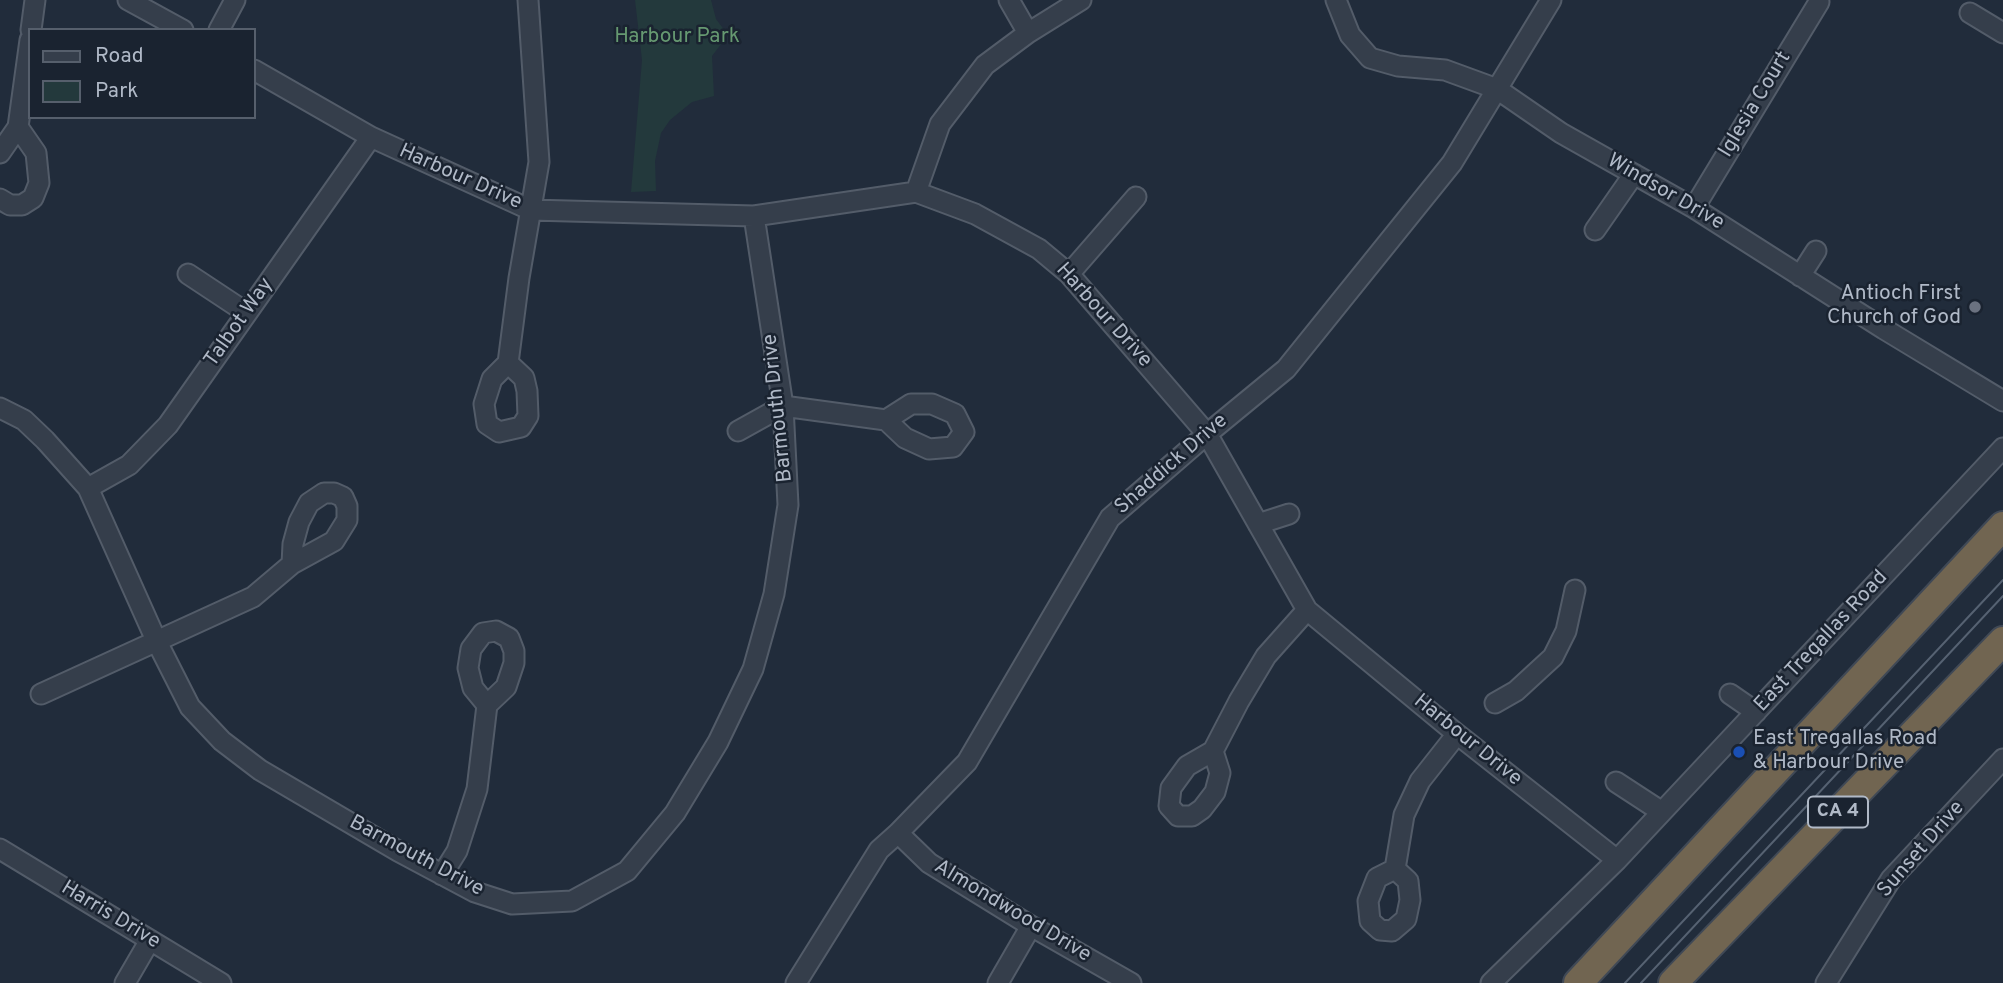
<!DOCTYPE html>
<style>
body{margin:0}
#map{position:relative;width:2003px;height:983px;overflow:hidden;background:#212c3b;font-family:Overpass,sans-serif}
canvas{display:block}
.legend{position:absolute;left:28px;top:28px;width:228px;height:91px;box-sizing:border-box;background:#1a2330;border:2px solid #565f6c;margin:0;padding:9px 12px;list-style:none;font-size:21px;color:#b0b9c7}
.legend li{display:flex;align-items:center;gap:14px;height:35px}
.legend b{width:35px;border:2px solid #565f6c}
</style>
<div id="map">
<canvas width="2003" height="983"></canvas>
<ul class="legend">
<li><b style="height:9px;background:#353e4b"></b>Road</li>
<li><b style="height:19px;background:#23393c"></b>Park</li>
</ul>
</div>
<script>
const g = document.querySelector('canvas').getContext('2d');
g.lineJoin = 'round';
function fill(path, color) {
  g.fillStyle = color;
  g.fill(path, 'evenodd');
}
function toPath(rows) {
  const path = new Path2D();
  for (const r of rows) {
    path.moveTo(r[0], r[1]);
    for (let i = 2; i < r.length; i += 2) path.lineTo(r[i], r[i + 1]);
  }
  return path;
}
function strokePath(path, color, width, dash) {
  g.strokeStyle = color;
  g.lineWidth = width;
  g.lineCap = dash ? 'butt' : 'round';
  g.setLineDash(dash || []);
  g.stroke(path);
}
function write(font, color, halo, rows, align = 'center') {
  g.font = font + ' Overpass,sans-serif';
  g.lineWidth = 5;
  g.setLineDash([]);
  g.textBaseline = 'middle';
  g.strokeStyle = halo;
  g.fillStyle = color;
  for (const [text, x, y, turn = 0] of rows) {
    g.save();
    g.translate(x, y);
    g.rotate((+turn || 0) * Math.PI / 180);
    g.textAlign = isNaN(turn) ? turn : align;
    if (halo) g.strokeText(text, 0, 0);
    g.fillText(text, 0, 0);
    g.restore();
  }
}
const green = toPath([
 [635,0,711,0,716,19,728,35,712,56,714,96,692,102,670,120,661,133,655,161,656,191,631,192,642,60]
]);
const minor = toPath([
 [128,0,183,30],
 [1009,0,1028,33],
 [1336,0,1350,35,1370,58,1398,66,1445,70,1497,89,1561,133,1694,208,1884,329,2003,401],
 [1970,13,2003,33],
 [31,30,35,0],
 [219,30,235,0],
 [254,70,371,137,531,210,754,216,916,192,975,214,1039,249,1069,274,1207,434,1307,610,1457,734,1617,860],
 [0,153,18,127,30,40],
 [916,192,940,124,985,65,1028,33,1081,0],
 [0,199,10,205,22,205,33,198,39,183,36,153,18,127],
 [1694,208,1819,2],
 [1595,230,1634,174],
 [188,274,247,313],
 [1069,274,1136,197],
 [1800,276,1816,251],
 [508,363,524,378,527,391,528,416,521,427,499,432,487,424,484,404,492,379,508,363,519,278,539,162,528,0],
 [0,408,24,420,45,440,88,488,156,640,190,707,222,741,260,770,398,851,475,892,512,904,572,901,627,871,675,813,718,742,753,669,774,594,788,505,783,406,754,216],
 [738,431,783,406,886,420,905,438,929,449,953,447,964,432,955,414,932,404,911,404,886,420],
 [88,488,129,465,168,425,371,137],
 [1258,524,1289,514],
 [41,694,253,597,292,564,334,541,347,520,347,506,343,497,334,493,324,493,309,503,299,522,293,544,292,564],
 [1730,694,1756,712],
 [1495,703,1516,691,1553,657,1566,631,1575,590],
 [1213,751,1220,773,1215,792,1202,809,1192,816,1178,816,1169,806,1171,788,1187,766,1213,751],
 [1213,751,1239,701,1266,656,1307,610],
 [1616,782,1662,812],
 [898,833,929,863,1031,926,1131,983],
 [0,849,221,983],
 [1395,869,1408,881,1410,900,1406,919,1392,931,1380,930,1370,921,1368,901,1377,878,1395,869],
 [1395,869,1404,815,1420,781,1457,734],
 [442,875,457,851,477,789,487,705,506,687,514,663,514,651,509,638,496,631,483,633,471,649,468,668,473,688,487,705],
 [125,983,150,940],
 [796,983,879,850,898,833,967,762,1110,518,1207,434,1286,369,1452,163,1551,0],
 [998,983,1031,926],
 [1491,983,1617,860,2003,448],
 [1826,983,1891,879,2003,759]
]);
const highway = toPath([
 [1578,983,2003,526],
 [1673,983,2003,641]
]);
const tram = toPath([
 [1625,983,2003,580],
 [1641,983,2003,596]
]);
const markers = [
 [1975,307,7,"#6b7280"],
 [1739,752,7,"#1a4fb4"]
];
const shields = [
 [1838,812,60]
];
const shieldNames = [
 ["CA 4",1838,812]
];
const parkNames = [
 ["Harbour Park",677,38]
];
const streetNames = [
 ["Iglesia Court",1756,105,-59],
 ["Harbour Drive",460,178,24],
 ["Windsor Drive",1665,193,30],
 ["Harbour Drive",1103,316,48],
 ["Talbot Way",240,323,-55],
 ["Barmouth Drive",779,408,-96],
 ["Shaddick Drive",1172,465,-41],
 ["East Tregallas Road",1822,642,-47],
 ["Harbour Drive",1467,741,39],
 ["Sunset Drive",1922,850,-49],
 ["Barmouth Drive",416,857,28],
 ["Almondwood Drive",1012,912,31],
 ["Harris Drive",110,916,31]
];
const poiNames = [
 ["Antioch First",1961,295],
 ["Church of God",1961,319],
 ["East Tregallas Road",1753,740,"left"],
 ["& Harbour Drive",1753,764,"left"]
];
fill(green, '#23393c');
strokePath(minor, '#535c69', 23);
strokePath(highway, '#404956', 32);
strokePath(minor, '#353e4b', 19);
strokePath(highway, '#716551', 28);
strokePath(tram, '#566272', 2);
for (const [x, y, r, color] of markers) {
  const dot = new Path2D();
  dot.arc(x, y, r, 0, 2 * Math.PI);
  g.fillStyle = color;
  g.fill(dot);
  strokePath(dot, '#1a2330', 2.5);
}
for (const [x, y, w] of shields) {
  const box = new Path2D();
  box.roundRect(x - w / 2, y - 15.5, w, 31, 5);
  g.fillStyle = '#1a2330';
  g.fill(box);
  strokePath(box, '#b0b9c7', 2);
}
write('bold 19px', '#b0b9c7', null, shieldNames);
write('21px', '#669971', '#1a2330', parkNames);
write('21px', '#b0b9c7', '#1a2330', streetNames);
write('21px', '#b0b9c7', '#1a2330', poiNames, 'right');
</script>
